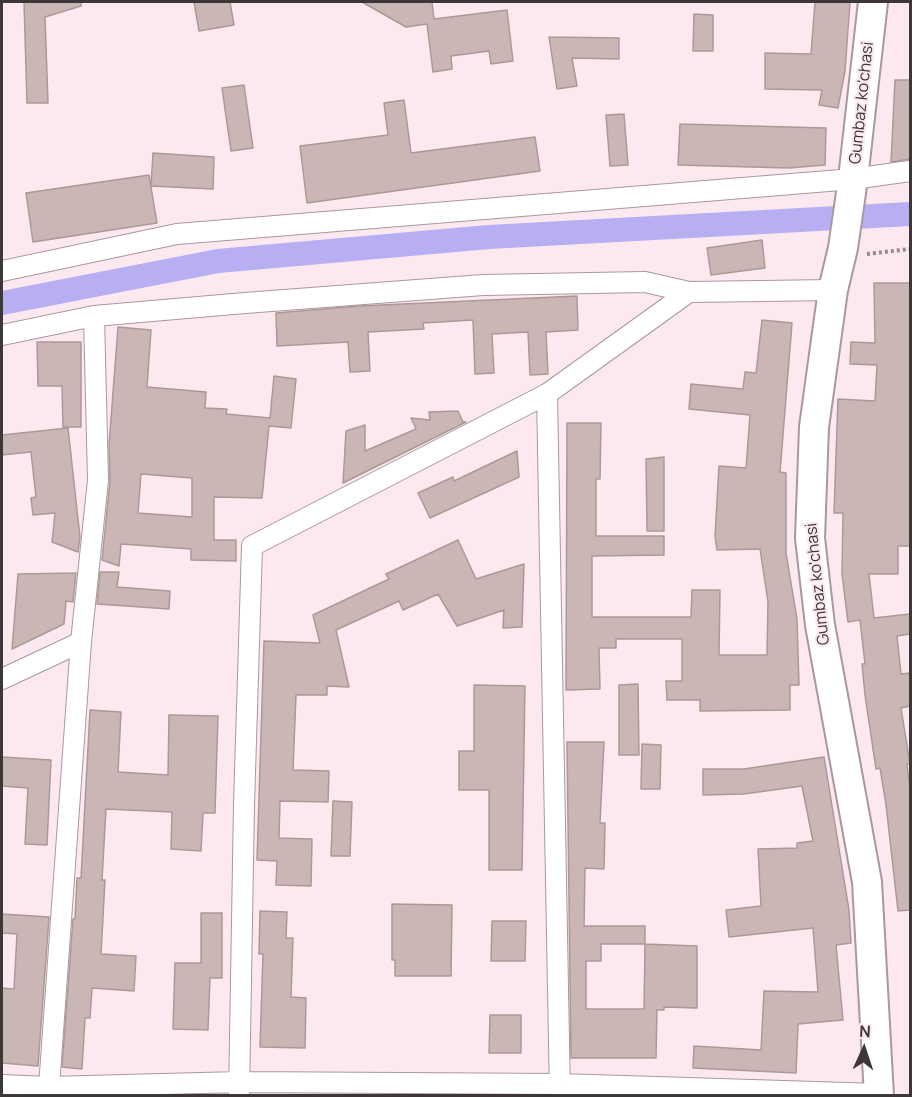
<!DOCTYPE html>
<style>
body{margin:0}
#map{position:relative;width:912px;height:1097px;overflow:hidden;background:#fce9f0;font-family:Manrope,sans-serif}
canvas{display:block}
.frame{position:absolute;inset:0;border:3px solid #3e3739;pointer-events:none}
.north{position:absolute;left:834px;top:1019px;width:60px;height:60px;-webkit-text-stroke:4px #fce9f0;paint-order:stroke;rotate:3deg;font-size:16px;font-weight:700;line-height:24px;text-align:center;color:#3e3739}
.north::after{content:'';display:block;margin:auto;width:21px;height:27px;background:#3e3739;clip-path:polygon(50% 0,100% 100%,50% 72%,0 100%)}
</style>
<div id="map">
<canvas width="912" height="1097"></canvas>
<div class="frame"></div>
<div class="north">N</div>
</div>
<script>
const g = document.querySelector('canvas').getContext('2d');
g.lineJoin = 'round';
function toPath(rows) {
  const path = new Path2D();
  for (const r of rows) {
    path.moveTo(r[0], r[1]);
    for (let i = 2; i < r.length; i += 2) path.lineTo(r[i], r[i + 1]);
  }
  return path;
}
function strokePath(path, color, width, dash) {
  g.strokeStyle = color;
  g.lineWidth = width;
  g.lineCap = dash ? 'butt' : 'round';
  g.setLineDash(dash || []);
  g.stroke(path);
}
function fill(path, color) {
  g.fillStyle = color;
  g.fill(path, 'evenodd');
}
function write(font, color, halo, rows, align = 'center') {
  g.font = font + ' Manrope,sans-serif';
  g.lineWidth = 4.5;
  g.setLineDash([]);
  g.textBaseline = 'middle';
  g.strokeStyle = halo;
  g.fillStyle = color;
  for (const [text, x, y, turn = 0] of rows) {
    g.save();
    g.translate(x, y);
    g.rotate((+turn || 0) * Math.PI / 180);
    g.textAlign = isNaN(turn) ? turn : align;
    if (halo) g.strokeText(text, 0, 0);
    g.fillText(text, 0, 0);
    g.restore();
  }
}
const canal = toPath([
 [2,303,218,261,489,237,910,214]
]);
const building = toPath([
 [24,2,81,2,81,6,45,17,48,103,27,103,24,2],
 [194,2,230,2,234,25,199,31,194,2],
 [362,2,432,2,434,19,507,10,513,61,491,64,489,51,451,56,452,69,433,72,427,24,406,27,362,2],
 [815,2,850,2,845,71,838,108,819,105,822,90,765,89,765,53,811,54,815,2],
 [694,14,713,15,713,51,693,51,694,14],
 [549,37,619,38,619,59,572,58,577,86,557,89,549,37],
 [895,80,910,80,910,159,891,162,895,80],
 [244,85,253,148,231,151,222,88,244,85],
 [404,100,411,153,535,137,540,171,307,203,300,146,388,135,384,103,404,100],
 [624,114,628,165,610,166,606,115,624,114],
 [680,124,826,128,825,165,789,168,678,165,680,124],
 [153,153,214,157,213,189,151,186,153,153],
 [149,175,157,223,33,242,26,193,149,175],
 [762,240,765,268,711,275,707,248,762,240],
 [874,283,910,283,910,546,898,546,898,574,869,574,874,618,910,614,910,634,897,636,901,674,910,673,910,706,901,708,910,764,907,764,910,789,910,910,898,911,886,805,880,768,876,769,865,695,862,664,865,664,860,620,848,622,842,574,843,513,834,513,838,399,875,401,877,365,850,364,851,342,875,343,874,283],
 [577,296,578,330,546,332,548,374,530,375,528,332,492,334,494,373,475,374,473,320,423,323,424,329,368,332,370,371,350,372,348,342,277,346,276,313,359,306,577,296],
 [762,320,792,323,780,472,786,473,786,553,797,619,799,685,790,685,790,710,700,711,700,700,667,700,666,681,682,681,682,639,616,639,616,648,599,648,600,689,566,690,567,423,601,423,600,479,596,479,596,536,664,536,664,555,592,556,592,617,691,617,692,590,720,590,719,655,767,655,768,602,760,549,717,550,715,536,719,466,746,468,750,415,689,409,691,384,743,389,745,372,756,373,762,320],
 [118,327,151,330,147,387,206,392,205,408,227,409,226,414,270,418,274,376,296,379,291,428,269,426,262,498,214,497,214,540,236,540,236,561,191,560,191,549,121,544,119,566,102,560,110,481,109,445,118,327],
 [141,474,192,478,192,517,138,513,141,474],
 [37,342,81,342,81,427,63,427,62,386,38,386,37,342],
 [458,411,463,422,466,422,343,483,346,431,365,425,365,451,416,429,411,418,430,420,429,412,458,411],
 [68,428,80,537,78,552,52,542,55,513,33,515,31,498,36,497,31,452,2,455,2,435,68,428],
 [517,451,519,477,430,518,418,493,453,477,454,481,517,451],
 [664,457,664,531,647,531,646,459,664,457],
 [458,540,476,579,524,564,522,627,503,628,504,610,457,626,438,594,403,610,399,601,336,630,349,687,327,686,327,695,296,695,293,770,329,771,328,802,280,801,279,838,312,839,311,886,276,885,277,861,257,860,264,641,320,643,313,615,389,579,386,574,458,540],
 [100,572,119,572,117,587,170,591,169,609,97,604,100,572],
 [76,573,73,602,66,601,64,624,12,649,18,574,76,573],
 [638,684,639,755,619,755,619,685,638,684],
 [474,685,525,686,522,870,489,870,489,790,459,790,459,751,474,751,474,685],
 [90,710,121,712,118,772,168,775,169,715,218,716,215,813,203,813,201,851,171,849,172,812,106,809,102,880,105,880,101,954,136,956,134,991,92,988,90,1018,85,1018,82,1069,62,1067,73,919,75,919,77,878,81,878,90,710],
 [567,742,604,742,600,823,605,823,604,869,585,868,584,926,645,926,645,944,697,946,697,1008,664,1007,664,1010,657,1010,656,1058,571,1058,567,742],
 [601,944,645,944,644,1009,586,1009,586,961,601,961,601,944],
 [642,744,661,745,660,789,641,789,642,744],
 [2,757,51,760,47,845,25,844,28,788,2,786,2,757],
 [824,757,849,910,851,943,836,945,843,1020,798,1024,796,1073,693,1068,694,1046,761,1050,764,991,818,992,813,928,729,937,726,910,761,906,758,849,797,848,797,843,813,841,802,786,744,794,703,795,703,769,744,769,824,757],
 [333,801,352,802,350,856,331,856,333,801],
 [392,904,452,905,451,976,395,976,395,960,392,960,392,904],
 [260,911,287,912,286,938,293,938,291,997,306,998,305,1048,260,1047,263,954,259,954,260,911],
 [201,913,222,913,222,978,210,978,208,1030,173,1029,175,963,201,963,201,913],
 [2,914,49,917,38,1066,2,1063,2,988,14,989,17,934,2,933,2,914],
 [492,921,526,921,525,961,491,961,492,921],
 [490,1015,521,1015,521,1053,489,1053,490,1015]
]);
const path = toPath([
 [867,254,910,249]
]);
const street = toPath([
 [2,271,177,234,853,179,910,171],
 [2,335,94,316,245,303,483,285,645,282,689,292,833,290],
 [547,394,560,1096],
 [2,679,81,642,98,480,94,316],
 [2,1085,49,1087,239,1082,560,1084,879,1094],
 [49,1087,81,642],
 [239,1096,244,805,252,546,547,394,689,292]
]);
const secondary = toPath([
 [873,2,853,179,843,248,833,290,814,427,810,538,820,625,867,882,879,1096]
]);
const streetNames = [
 ["Gumbaz ko'chasi",862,103,-84],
 ["Gumbaz ko'chasi",818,584,-96]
];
strokePath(canal, '#b8aff2', 24);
fill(building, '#cab6b4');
strokePath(building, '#ac9996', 1.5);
strokePath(street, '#aa989f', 22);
strokePath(secondary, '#aa989f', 32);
strokePath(path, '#978b8f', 4, [3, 3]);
strokePath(street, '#fff', 20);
strokePath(secondary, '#fff', 28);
write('16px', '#3e3739', '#fce9f0', streetNames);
</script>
